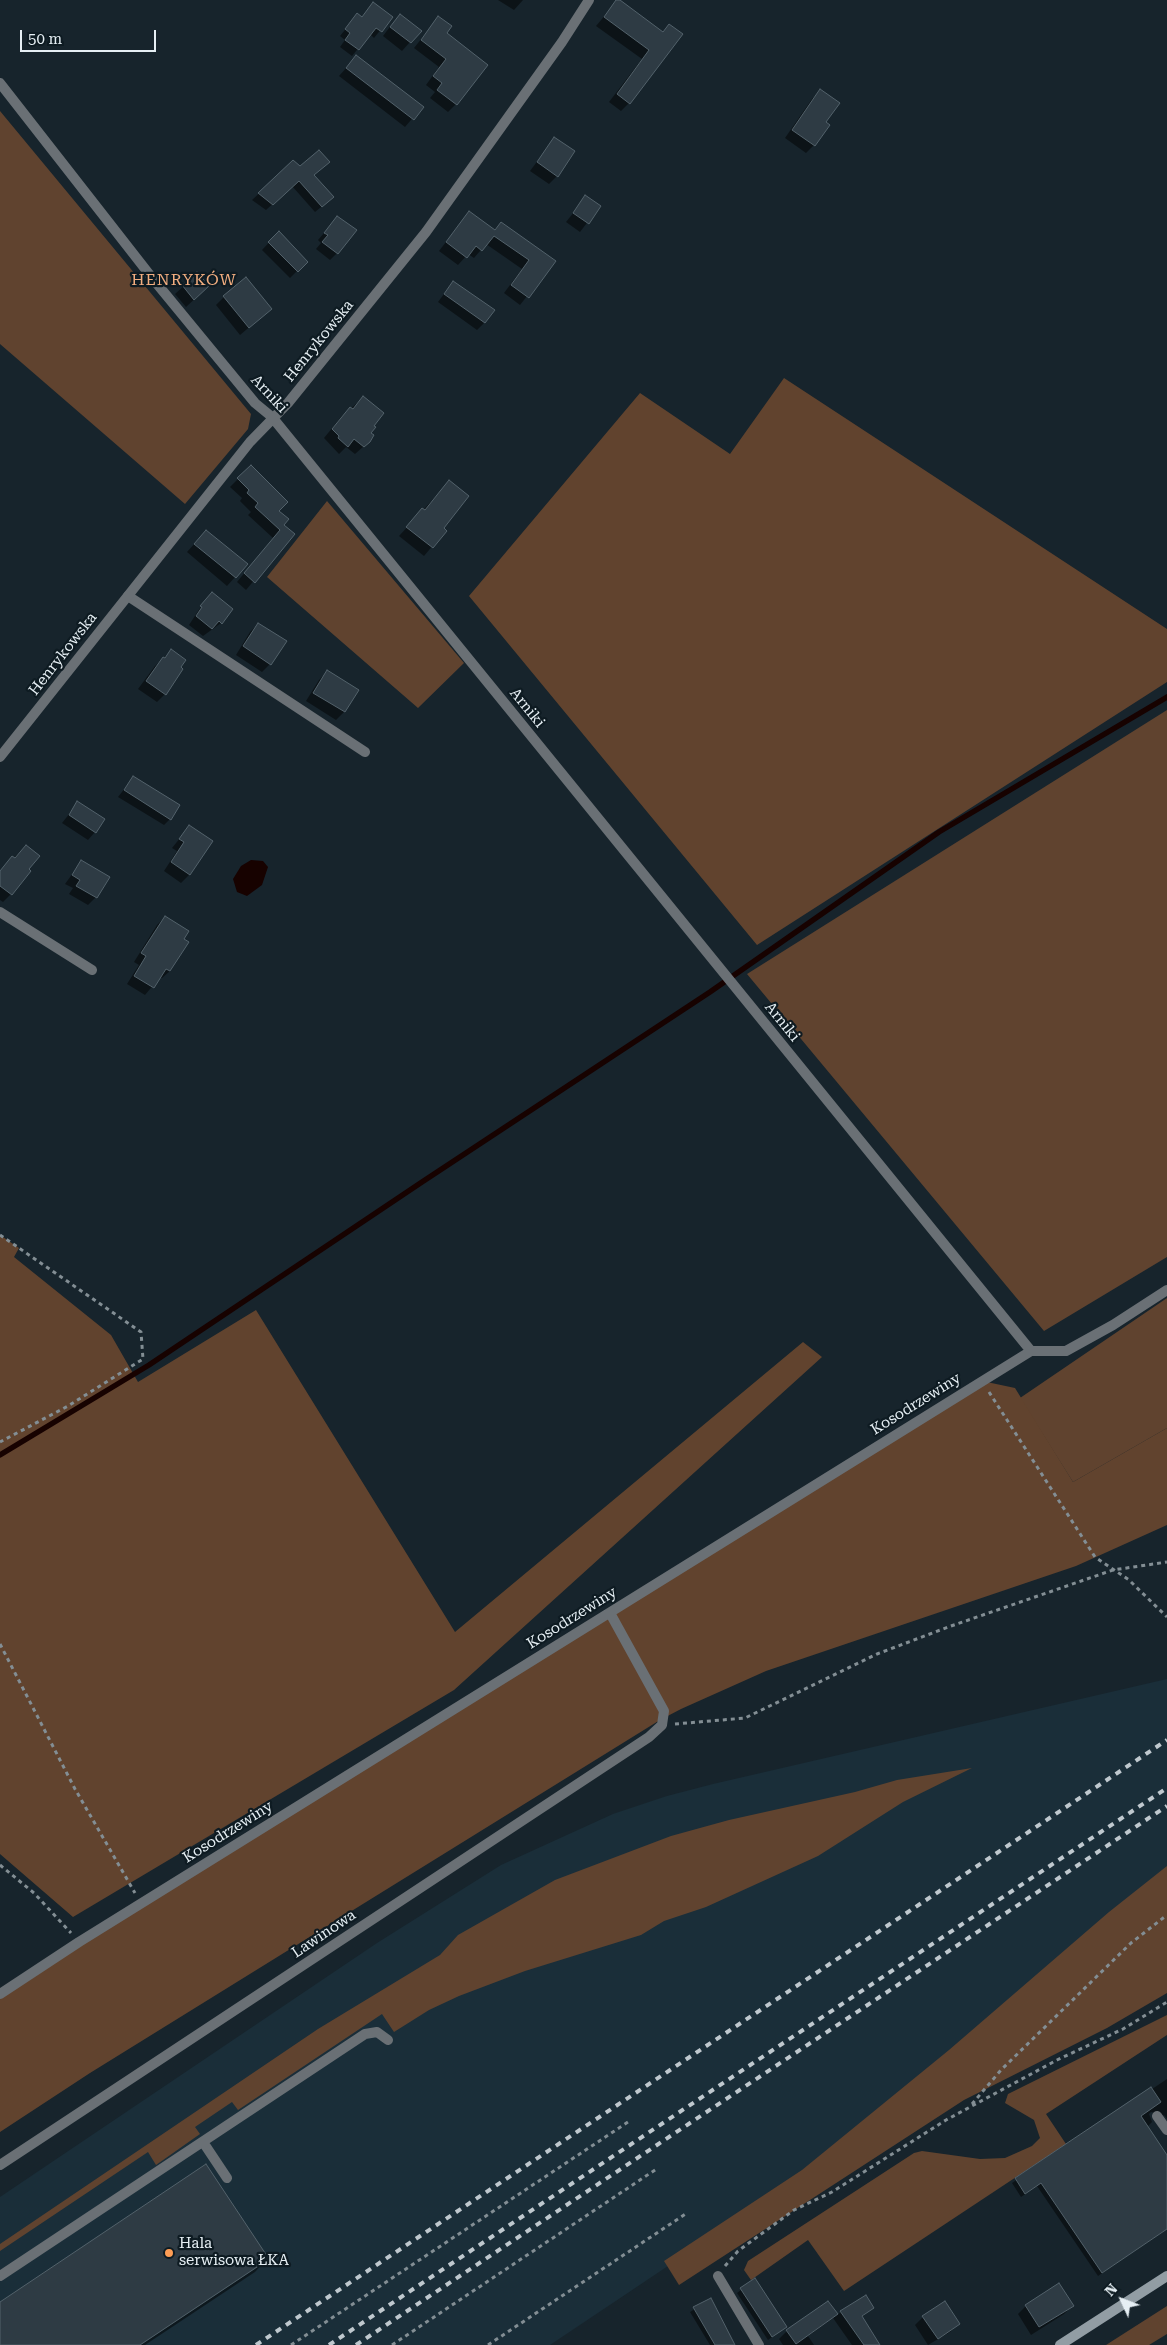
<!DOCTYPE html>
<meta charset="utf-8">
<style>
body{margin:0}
#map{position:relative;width:1167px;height:2345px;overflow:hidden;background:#17242c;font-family:"Roboto Serif",serif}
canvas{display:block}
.north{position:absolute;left:1097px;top:2275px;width:50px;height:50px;-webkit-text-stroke:4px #0e1b22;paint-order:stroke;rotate:313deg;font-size:14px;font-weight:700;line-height:20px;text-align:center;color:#e6eff4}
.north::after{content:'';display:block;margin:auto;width:18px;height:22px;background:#e6eff4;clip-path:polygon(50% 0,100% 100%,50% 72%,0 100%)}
.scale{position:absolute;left:20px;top:30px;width:136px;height:22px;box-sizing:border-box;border:2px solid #e6eff4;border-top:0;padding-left:6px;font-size:15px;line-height:18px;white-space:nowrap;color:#e6eff4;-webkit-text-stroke:4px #0e1b22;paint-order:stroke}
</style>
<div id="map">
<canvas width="1167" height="2345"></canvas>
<div class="north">N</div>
<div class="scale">50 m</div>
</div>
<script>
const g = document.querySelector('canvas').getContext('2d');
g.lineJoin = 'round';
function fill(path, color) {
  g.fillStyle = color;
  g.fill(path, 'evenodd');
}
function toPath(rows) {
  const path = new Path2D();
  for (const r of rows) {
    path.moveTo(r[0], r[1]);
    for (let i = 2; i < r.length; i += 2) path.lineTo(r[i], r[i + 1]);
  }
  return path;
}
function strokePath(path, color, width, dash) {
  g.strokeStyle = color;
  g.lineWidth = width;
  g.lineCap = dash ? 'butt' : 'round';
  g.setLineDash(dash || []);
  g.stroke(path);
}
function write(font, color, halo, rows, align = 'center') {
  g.font = font + ' "Roboto Serif",serif';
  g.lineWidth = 4.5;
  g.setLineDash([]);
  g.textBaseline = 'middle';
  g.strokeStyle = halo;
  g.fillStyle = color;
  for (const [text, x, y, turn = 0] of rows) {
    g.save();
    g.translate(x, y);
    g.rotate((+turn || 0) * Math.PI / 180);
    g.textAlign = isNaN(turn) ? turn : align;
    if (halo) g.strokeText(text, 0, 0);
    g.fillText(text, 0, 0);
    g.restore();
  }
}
const built = toPath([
 [1167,1679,1167,1872,786,2187,550,2345,0,2345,0,2197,377,1943,501,1865,613,1814,667,1796,713,1784]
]);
const green = toPath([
 [0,111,251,414,248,429,185,504,0,344],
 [327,501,464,663,418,708,267,577],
 [1167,710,1167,1257,1044,1331,747,974],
 [1167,1298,1167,1428,1073,1482,1020,1398],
 [972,1768,903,1802,818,1856,706,1907,664,1921,641,1935,525,1971,459,1996,429,2010,394,2032,382,2014,238,2110,232,2102,195,2127,200,2134,156,2165,148,2152,0,2251,0,2244,318,2029,440,1955,458,1935,555,1880,671,1836,729,1820,855,1792,897,1780],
 [1167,1866,1167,1993,1107,2028,964,2100,679,2285,664,2261,802,2170,949,2050,1109,1912],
 [1167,2015,1167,2035,1046,2114,1066,2144,844,2291,808,2240,751,2280,744,2270,748,2261,914,2153,922,2151,980,2159,1005,2158,1032,2146,1040,2138,1034,2120,1005,2103,1008,2094],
 [1167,2306,1167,2334,1149,2345,1106,2345]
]);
const forest = toPath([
 [784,378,1167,629,1167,682,757,945,469,596,640,393,730,454],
 [0,1235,19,1248,14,1257,111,1335,138,1382,256,1310,455,1632,803,1342,822,1357,454,1690,73,1917,0,1854],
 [982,1381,1015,1388,1073,1482,1167,1428,1167,1525,1076,1566,766,1671,681,1709,660,1720,90,2073,0,2132,0,1994]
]);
const water = toPath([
 [251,860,263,861,268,867,262,885,247,896,237,892,233,879,241,866]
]);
const shadow = toPath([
 [498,0,523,0,514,10],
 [618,0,662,33,629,103,621,111,609,102,642,59,596,26],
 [373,4,391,17,374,38,370,34,352,56,340,47,345,40,340,36,357,15,361,18],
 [438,18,445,34,456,104,448,112,430,98,435,92,426,85,439,67,414,48],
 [392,24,410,42,402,51,383,36],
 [356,57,422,107,405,127,339,76],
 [820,91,824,123,814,145,806,153,785,138,812,99],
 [554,139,573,152,557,176,549,184,530,171],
 [293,162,313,175,326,203,315,212,292,186,266,210,252,200],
 [586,197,599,207,580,232,566,222],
 [469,212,494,230,501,223,554,262,520,305,504,293,522,269,486,244,474,258,468,254,458,265,439,251],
 [337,218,337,253,330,260,316,249,321,243,318,240],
 [279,232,306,262,290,278,262,250],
 [197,274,200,294,186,307,175,294],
 [453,282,484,323,477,330,438,302],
 [224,297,271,309,240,335,216,305],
 [363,398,372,426,370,433,364,446,355,454,346,447,339,454,324,438,342,416],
 [251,466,277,511,282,525,293,534,246,590,237,582,273,538,248,515,251,512,240,501,242,498,230,487],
 [449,482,442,529,445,531,424,556,399,536],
 [206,531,246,565,227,586,187,552],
 [204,602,221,623,203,636,189,625],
 [258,624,270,664,262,672,236,655,250,632],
 [171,651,165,694,157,702,138,689,155,666],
 [327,672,357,690,344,712,336,720,306,701,319,680],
 [133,778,170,819,164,825,118,797],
 [78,803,95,832,88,840,62,823],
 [189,827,211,841,189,875,181,883,164,871,177,851,172,848],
 [26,846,11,894,3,902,0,900,0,871],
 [81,862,96,897,88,905,69,894,73,888,65,884],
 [165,917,182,940,170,971,162,978,160,977,145,995,127,984,139,965,134,962,157,925],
 [1167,2079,1167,2119,1164,2115,1160,2117,1156,2113,1151,2112,1149,2114,1152,2122,1147,2127,1167,2157,1167,2229,1098,2276,1037,2186,1021,2197,1012,2183],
 [267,2259,255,2272,145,2345,0,2345,0,2303],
 [754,2280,786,2327,768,2340,737,2293],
 [710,2300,733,2345,710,2345,690,2312],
 [828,2302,837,2315,841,2312,872,2308,862,2317,879,2345,852,2345,833,2318,808,2336,814,2345,783,2345,779,2339,787,2331],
 [1026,2306,1072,2306,1064,2314,1031,2335,1018,2314],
 [923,2317,958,2324,950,2332,928,2345,915,2325]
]);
const stream = toPath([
 [0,1455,149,1365,422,1182,710,992,939,832,1167,697]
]);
const building = toPath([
 [616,0,620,0,663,32,669,24,683,34,630,104,617,94,649,50,604,17,616,0],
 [373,2,393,17,382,32,376,28,359,50,345,40,350,33,345,29,357,13,362,17,373,2],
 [400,14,422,31,411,43,390,27,400,14],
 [438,16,452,26,447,33,488,65,457,105,437,90,442,83,433,76,446,59,421,40,438,16],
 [356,55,424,107,414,120,346,68,356,55],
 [820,89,840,103,826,122,830,125,815,146,792,130,820,89],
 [554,137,575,151,558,177,537,162,554,137],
 [319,150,330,162,314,175,334,197,322,207,299,181,273,205,258,193,293,160,300,166,319,150],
 [585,195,601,206,589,224,573,213,585,195],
 [469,211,495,230,501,222,556,261,529,298,511,285,529,260,494,236,482,251,476,246,467,258,446,242,469,211],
 [337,216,357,230,338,254,322,242,328,235,324,233,337,216],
 [279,231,308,262,298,272,268,242,279,231],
 [197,272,209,286,194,300,182,285,197,272],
 [246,277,272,309,249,328,223,296,246,277],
 [453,281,495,310,485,323,444,294,453,281],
 [363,396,384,413,374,426,376,427,371,433,374,435,370,442,364,447,354,439,348,447,338,438,339,436,332,429,350,407,353,409,363,396],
 [251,465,288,502,279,511,289,519,284,525,295,534,255,583,244,573,280,530,255,507,258,503,247,493,249,490,237,478,251,465],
 [449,480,469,496,444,528,447,531,433,548,406,527,422,508,425,510,449,480],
 [206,530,248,564,236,578,194,544,206,530],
 [212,592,233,609,222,624,219,621,212,629,196,616,202,607,200,606,212,592],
 [258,623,287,641,271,665,243,646,258,623],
 [171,649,186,660,181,667,183,669,166,695,146,681,163,657,165,658,171,649],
 [327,670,359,690,345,712,313,693,327,670],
 [133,776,180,805,171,820,124,790,133,776],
 [77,801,105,819,96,833,69,815,77,801],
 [189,825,213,841,190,875,171,862,184,842,179,839,189,825],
 [26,845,40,856,29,869,31,871,12,895,0,886,0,871,12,856,15,858,26,845],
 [81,860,110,877,97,898,76,886,80,880,72,875,81,860],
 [165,916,189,931,184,939,189,942,170,971,166,969,154,988,134,976,146,956,141,953,165,916],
 [1151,2087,1161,2102,1141,2116,1167,2155,1167,2229,1102,2273,1041,2183,1025,2194,1015,2178,1151,2087],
 [206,2164,269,2259,140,2345,0,2345,0,2302,206,2164],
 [755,2278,787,2327,772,2337,740,2288,755,2278],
 [1059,2283,1074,2306,1039,2327,1025,2305,1059,2283],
 [866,2295,874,2308,862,2316,880,2345,864,2345,840,2311,866,2295],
 [711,2298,735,2345,715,2345,693,2307,711,2298],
 [828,2301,838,2314,796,2344,786,2330,828,2301],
 [945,2301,960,2324,938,2339,922,2316,945,2301]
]);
const path = toPath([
 [0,1235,141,1332,143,1359,68,1406,0,1442],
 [989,1392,1095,1557,1129,1580,1167,1617],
 [0,1644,75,1789,135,1893],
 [675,1724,745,1718,877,1654,951,1626,1113,1570,1167,1562],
 [0,1865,34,1893,71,1933],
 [972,2104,1001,2070,1131,1943,1167,1915],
 [725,2266,738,2251,794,2210,832,2192,946,2120,1057,2060,1123,2029,1167,2002],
 [291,2345,628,2122],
 [392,2345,658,2168],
 [488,2345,687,2213]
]);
const lane = toPath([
 [128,596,365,752],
 [0,912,92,970],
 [1157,2116,1167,2130],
 [203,2142,227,2178],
 [0,2276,365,2034,377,2032,388,2040],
 [718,2276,759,2345]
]);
const street = toPath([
 [0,83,153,279,255,403,272,417,1031,1351],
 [0,757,250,442,288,403,426,232,562,42,589,0],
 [0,1994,79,1942,1031,1351,1066,1351,1113,1325,1167,1290],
 [0,2165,649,1737,662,1725,664,1711,610,1613]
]);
const secondary = toPath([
 [1060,2345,1167,2276]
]);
const rail = toPath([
 [256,2345,1167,1740],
 [329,2345,1167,1788],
 [356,2345,1167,1806]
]);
const markers = [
 [169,2253,5,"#fd9d55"]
];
const streetNames = [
 ["Henrykowska",319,341,-51],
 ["Arniki",269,394,47],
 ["Henrykowska",63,654,-52],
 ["Arniki",527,708,51],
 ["Arniki",782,1022,51],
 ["Kosodrzewiny",916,1404,-32],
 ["Kosodrzewiny",572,1618,-32],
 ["Kosodrzewiny",228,1832,-32],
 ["Lawinowa",324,1934,-34]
];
const poiNames = [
 ["Hala",179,2244],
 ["serwisowa ŁKA",179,2261]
];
const neighbourhoodNames = [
 ["HENRYKÓW",184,280]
];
fill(built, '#1a2e39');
fill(green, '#60432f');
fill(forest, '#61432e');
fill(water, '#170200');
fill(shadow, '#0007');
strokePath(stream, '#170200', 5.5);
fill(building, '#2e3b44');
strokePath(building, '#53626b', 1);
strokePath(path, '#838e94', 3, [4, 4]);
strokePath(lane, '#6a7075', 10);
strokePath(street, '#6a7075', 10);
strokePath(secondary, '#929da4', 10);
strokePath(rail, '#bfc8ce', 4, [6, 6]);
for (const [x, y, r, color] of markers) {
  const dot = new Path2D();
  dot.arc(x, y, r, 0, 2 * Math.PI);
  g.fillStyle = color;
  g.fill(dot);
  strokePath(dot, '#0e1b22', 2);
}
write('15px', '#e6eff4', '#0e1b22', streetNames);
write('15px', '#e6eff4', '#0e1b22', poiNames, 'left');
g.letterSpacing = '1px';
write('16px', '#f2ae80', '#0e1b22', neighbourhoodNames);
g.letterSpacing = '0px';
</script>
